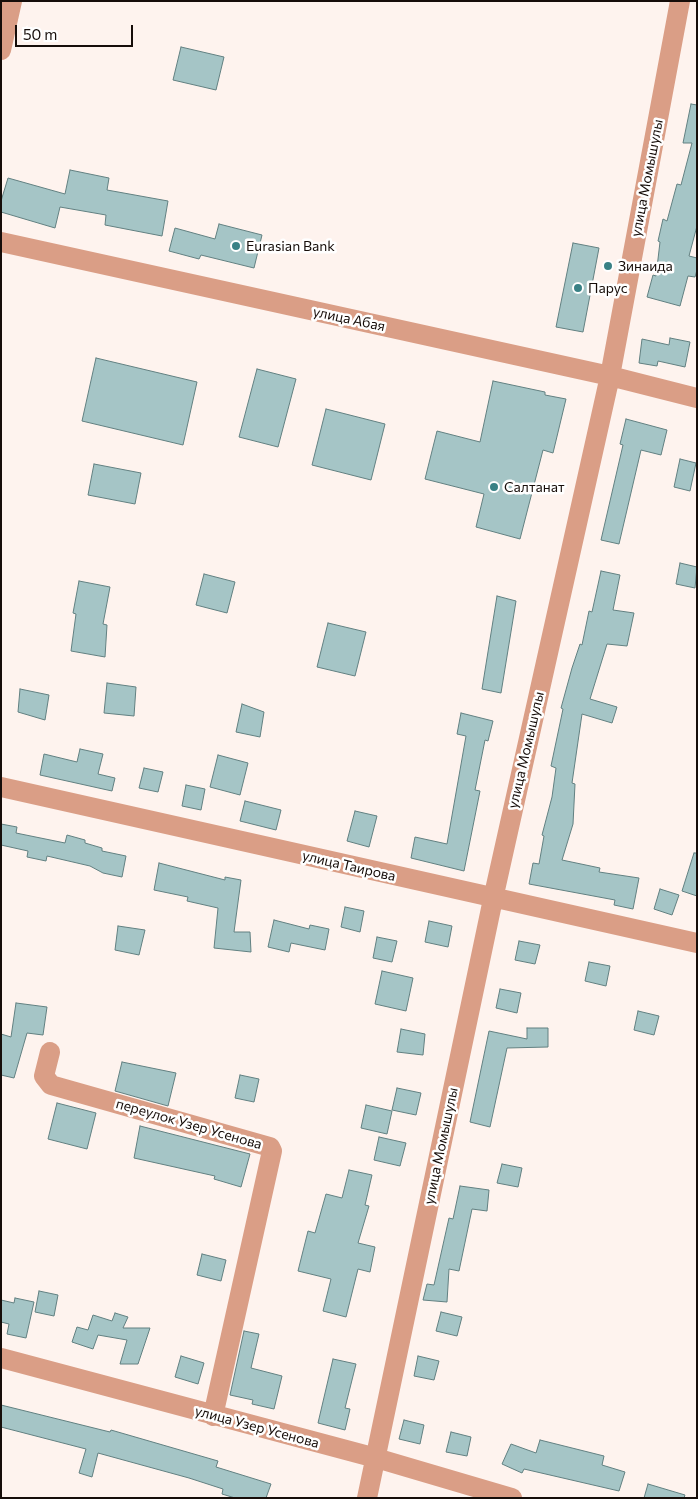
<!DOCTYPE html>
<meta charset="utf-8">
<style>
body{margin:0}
#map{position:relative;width:698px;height:1499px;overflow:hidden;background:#fef3ee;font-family:Commissioner,sans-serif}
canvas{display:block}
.frame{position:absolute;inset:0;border:2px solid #160d09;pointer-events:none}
.scale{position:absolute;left:15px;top:25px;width:118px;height:22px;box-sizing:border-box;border:2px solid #160d09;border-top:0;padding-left:6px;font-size:15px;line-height:18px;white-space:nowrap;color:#160d09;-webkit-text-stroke:4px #fff;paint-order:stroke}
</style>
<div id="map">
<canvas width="698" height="1499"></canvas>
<div class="frame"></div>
<div class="scale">50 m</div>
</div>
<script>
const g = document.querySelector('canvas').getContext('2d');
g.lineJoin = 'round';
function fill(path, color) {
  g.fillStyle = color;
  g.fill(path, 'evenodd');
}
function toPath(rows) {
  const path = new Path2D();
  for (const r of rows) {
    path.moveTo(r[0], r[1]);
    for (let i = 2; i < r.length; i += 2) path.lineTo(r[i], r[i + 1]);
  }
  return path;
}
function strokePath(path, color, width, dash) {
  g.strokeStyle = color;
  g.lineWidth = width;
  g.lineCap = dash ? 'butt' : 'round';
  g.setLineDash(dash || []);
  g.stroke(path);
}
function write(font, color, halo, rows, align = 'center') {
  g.font = font + ' Commissioner,sans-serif';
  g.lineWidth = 5;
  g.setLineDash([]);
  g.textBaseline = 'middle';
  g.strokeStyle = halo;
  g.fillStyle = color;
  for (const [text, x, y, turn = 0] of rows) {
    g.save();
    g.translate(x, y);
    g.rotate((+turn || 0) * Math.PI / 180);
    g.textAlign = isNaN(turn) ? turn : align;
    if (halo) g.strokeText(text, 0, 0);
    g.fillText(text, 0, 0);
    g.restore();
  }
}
const building = toPath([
 [181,47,224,57,216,90,173,80,181,47],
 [691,104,697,105,697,226,689,256,697,258,697,270,695,277,688,276,680,306,647,297,653,275,656,276,660,242,658,241,663,219,667,221,677,184,681,185,692,143,683,143,691,104],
 [70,170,109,178,107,190,168,201,162,236,105,225,106,215,60,207,55,228,1,212,1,201,8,178,65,194,70,170],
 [219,224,262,235,254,268,201,255,199,259,169,251,175,228,215,239,219,224],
 [573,243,599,248,583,332,556,327,573,243],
 [670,338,690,342,685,367,658,361,657,366,639,363,642,339,669,345,670,338],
 [96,358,197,382,183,445,82,421,96,358],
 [257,369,296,379,278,447,239,437,257,369],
 [493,381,545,392,545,395,566,399,553,453,543,450,520,539,476,527,484,494,425,479,437,431,480,442,493,381],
 [326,409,385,424,371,480,312,465,326,409],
 [626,419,667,430,661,455,641,450,619,544,601,540,623,445,620,444,626,419],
 [680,459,696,463,690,491,674,487,680,459],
 [94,464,141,473,135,504,88,495,94,464],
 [680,563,697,567,695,588,676,584,680,563],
 [601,571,620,575,613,610,634,613,627,646,607,644,590,699,617,707,612,723,582,714,572,783,575,784,573,824,562,860,600,868,599,872,639,878,633,909,614,905,615,900,529,884,533,863,539,864,544,836,542,835,552,797,556,768,551,766,563,709,561,708,572,668,580,644,582,645,589,611,592,612,601,571],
 [204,574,235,582,227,613,196,605,204,574],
 [79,581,110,587,103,624,107,625,105,657,71,651,76,614,73,613,79,581],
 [497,596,516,601,501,693,482,689,497,596],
 [328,623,366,632,355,676,317,667,328,623],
 [107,683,136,687,134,716,104,713,107,683],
 [20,689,49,695,45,720,18,712,20,689],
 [242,704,264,712,260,737,236,732,242,704],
 [461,713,493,721,488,741,485,740,475,790,480,791,464,871,411,858,415,837,447,844,466,736,457,734,461,713],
 [80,749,103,754,98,774,115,778,112,791,40,775,44,754,77,762,80,749],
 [218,755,248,763,240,795,210,787,218,755],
 [144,768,163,772,158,792,139,788,144,768],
 [186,785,205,789,201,810,182,806,186,785],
 [245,801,281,810,276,830,240,821,245,801],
 [355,811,377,816,369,847,347,841,355,811],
 [1,824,17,827,16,833,65,843,67,835,85,840,85,843,102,848,102,851,126,856,122,877,103,873,90,866,47,856,46,861,27,857,28,851,1,845,1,824],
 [694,853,697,853,697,896,682,891,694,853],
 [159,863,225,880,225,877,241,880,234,932,250,932,251,952,214,948,218,908,187,901,188,897,154,890,159,863],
 [660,889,679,895,672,915,654,909,660,889],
 [345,907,364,911,360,932,341,927,345,907],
 [274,920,309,929,310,925,329,929,325,950,291,943,289,952,268,947,274,920],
 [429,921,452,926,448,947,425,942,429,921],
 [118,926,145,930,139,955,115,950,118,926],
 [377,937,397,941,392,962,373,958,377,937],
 [519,941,540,945,535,964,515,960,519,941],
 [589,962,610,966,606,986,585,981,589,962],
 [382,971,413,978,406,1011,375,1004,382,971],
 [500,989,521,993,517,1013,496,1008,500,989],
 [16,1003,47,1007,43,1035,27,1033,14,1078,1,1075,1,1034,11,1037,16,1003],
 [638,1011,659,1016,654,1035,634,1030,638,1011],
 [527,1028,548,1028,548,1047,507,1048,490,1127,470,1122,489,1031,527,1039,527,1028],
 [401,1029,425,1034,423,1055,397,1052,401,1029],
 [122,1062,176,1073,168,1106,115,1091,122,1062],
 [240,1075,259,1079,254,1102,235,1098,240,1075],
 [397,1088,421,1093,416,1115,392,1110,397,1088],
 [57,1103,96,1113,87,1149,48,1139,57,1103],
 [366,1105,392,1111,387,1134,361,1128,366,1105],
 [140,1126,250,1154,241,1187,214,1179,215,1176,134,1158,140,1126],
 [379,1137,406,1143,400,1166,374,1160,379,1137],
 [502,1164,522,1168,518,1187,497,1183,502,1164],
 [349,1170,372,1175,365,1205,369,1206,358,1243,375,1247,370,1272,358,1269,346,1317,323,1311,331,1279,298,1271,308,1231,315,1233,326,1194,342,1198,349,1170],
 [460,1186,489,1190,487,1211,472,1209,459,1271,449,1269,447,1302,423,1300,427,1284,434,1285,449,1218,453,1219,460,1186],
 [202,1254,226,1260,221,1281,197,1275,202,1254],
 [39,1291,58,1295,54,1316,35,1312,39,1291],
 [15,1298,34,1302,26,1338,7,1334,9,1324,1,1322,1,1300,14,1303,15,1298],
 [441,1312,462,1317,457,1336,436,1331,441,1312],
 [115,1313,128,1317,123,1328,150,1328,138,1364,120,1364,127,1340,98,1335,93,1349,72,1342,77,1327,88,1330,93,1315,112,1321,115,1313],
 [244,1331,259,1334,251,1368,282,1376,274,1409,252,1404,253,1400,230,1395,244,1331],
 [181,1356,204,1363,198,1384,175,1377,181,1356],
 [418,1356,439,1361,434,1380,414,1376,418,1356],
 [333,1359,356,1364,345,1408,350,1409,345,1430,318,1423,333,1359],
 [1,1405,110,1432,111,1430,218,1461,216,1467,271,1484,266,1498,235,1498,222,1494,223,1489,189,1478,98,1453,92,1477,79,1473,86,1449,1,1427,1,1405],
 [404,1420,424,1425,420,1444,399,1439,404,1420],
 [451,1432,471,1437,467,1456,446,1452,451,1432],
 [540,1440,604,1456,602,1465,625,1472,619,1491,524,1469,522,1473,502,1464,511,1444,536,1453,540,1440],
 [648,1484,685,1495,684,1498,644,1498,648,1484]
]);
const minor = toPath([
 [1,50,12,1],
 [1,242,610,376,697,398],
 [1,787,697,943],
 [50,1052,44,1076,51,1085,270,1147,272,1151,213,1416],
 [1,1358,376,1458,512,1498],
 [367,1498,493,899,610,376,680,1]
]);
const markers = [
 [236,246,5,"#398185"],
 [608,266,5,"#398185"],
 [578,288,5,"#398185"],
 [494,487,5,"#398185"]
];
const streetNames = [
 ["улица Момышулы",647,178,-79],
 ["улица Абая",349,319,12],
 ["улица Момышулы",526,750,-77],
 ["улица Таирова",349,866,13],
 ["переулок Узер Усенова",189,1124,16],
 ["улица Момышулы",441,1146,-78],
 ["улица Узер Усенова",257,1427,15]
];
const poiNames = [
 ["Eurasian Bank",246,246],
 ["Зинаида",618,266],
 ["Парус",588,288],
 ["Салтанат",504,487]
];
fill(building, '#a5c5c6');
strokePath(building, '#628081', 1);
strokePath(minor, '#da9e86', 20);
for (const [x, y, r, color] of markers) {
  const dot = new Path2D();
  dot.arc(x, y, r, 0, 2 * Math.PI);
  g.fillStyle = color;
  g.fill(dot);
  strokePath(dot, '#fff', 2);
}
write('14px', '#160d09', '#fff', streetNames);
write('14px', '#160d09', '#fff', poiNames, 'left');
</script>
